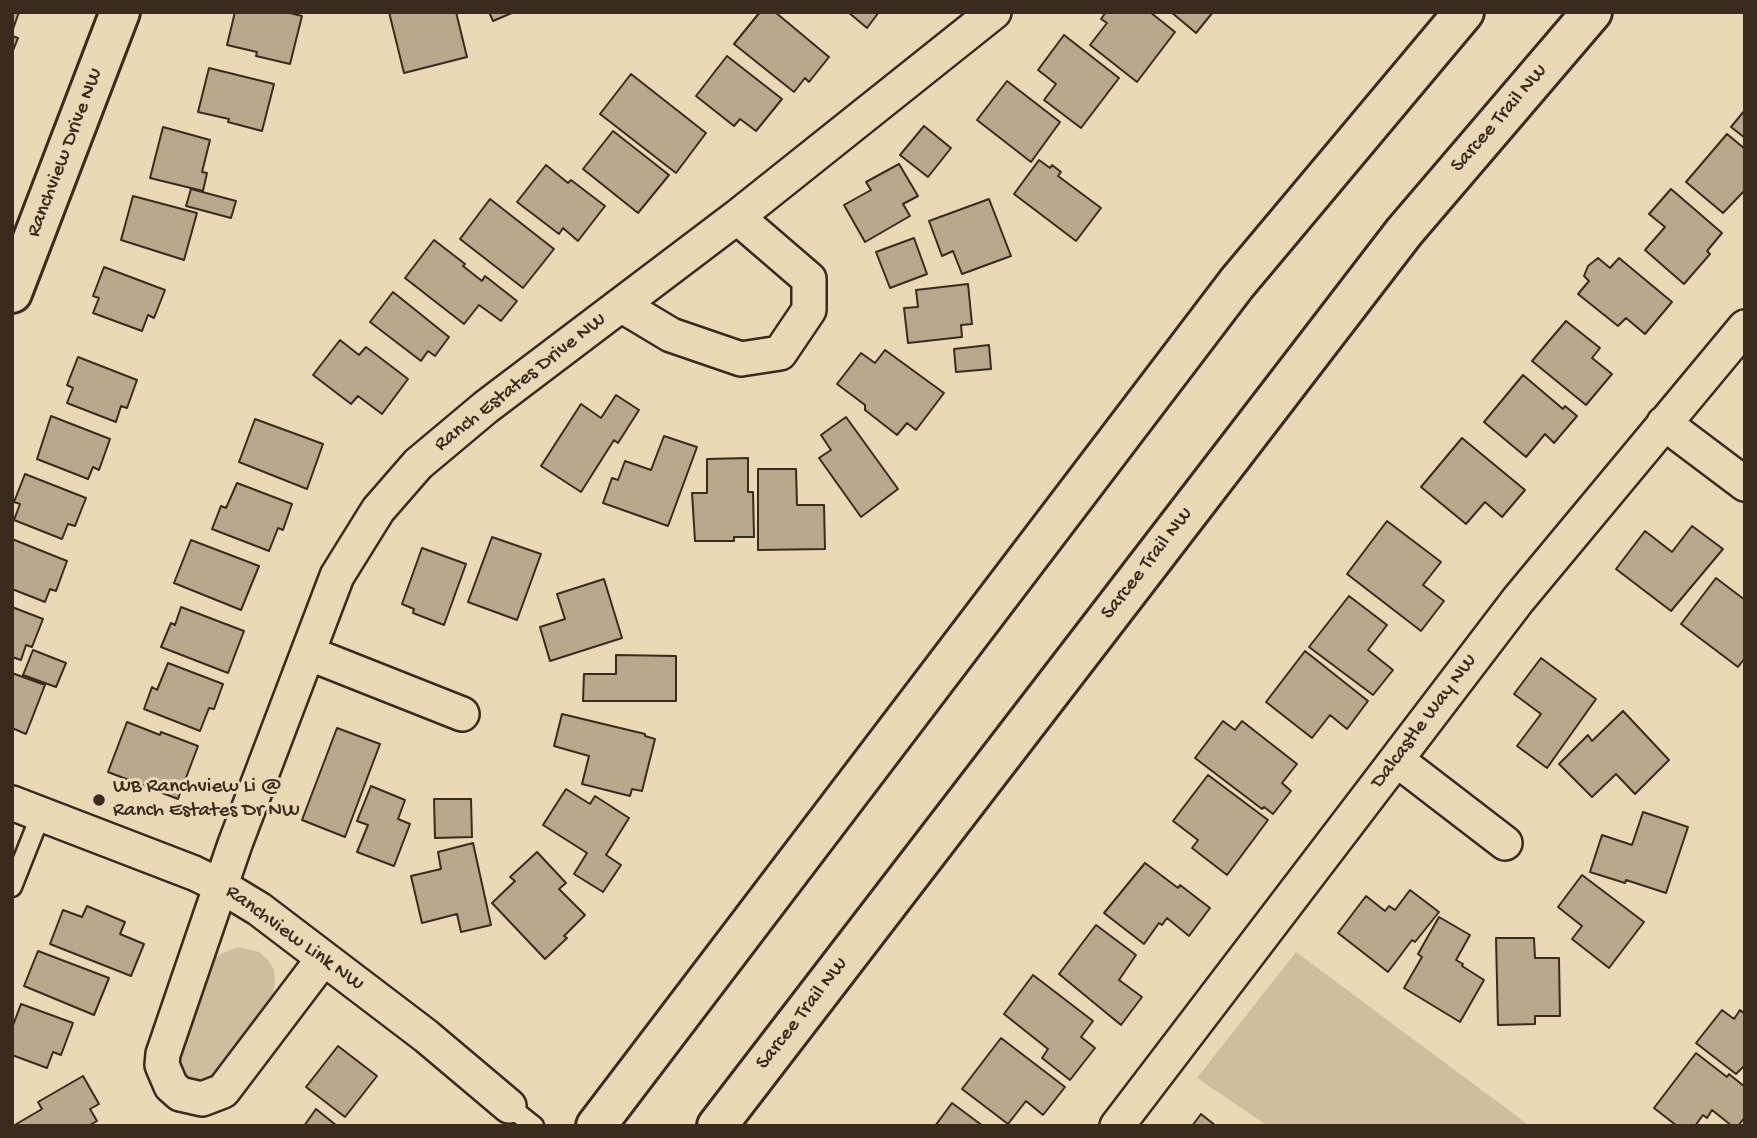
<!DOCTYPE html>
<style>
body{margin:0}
#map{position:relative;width:1757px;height:1138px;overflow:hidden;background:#ebd9b6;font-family:"Gochi Hand",sans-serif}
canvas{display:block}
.frame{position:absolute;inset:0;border:14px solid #3b2a1e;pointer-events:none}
</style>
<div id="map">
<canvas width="1757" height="1138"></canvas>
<div class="frame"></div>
</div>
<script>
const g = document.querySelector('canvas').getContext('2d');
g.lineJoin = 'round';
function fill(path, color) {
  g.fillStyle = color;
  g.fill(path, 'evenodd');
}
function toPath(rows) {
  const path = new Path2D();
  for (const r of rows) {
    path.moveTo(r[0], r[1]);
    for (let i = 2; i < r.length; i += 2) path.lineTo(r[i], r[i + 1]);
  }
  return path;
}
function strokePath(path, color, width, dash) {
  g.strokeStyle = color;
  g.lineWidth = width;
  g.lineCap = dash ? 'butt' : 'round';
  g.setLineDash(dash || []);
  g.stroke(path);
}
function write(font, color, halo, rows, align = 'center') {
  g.font = font + ' "Gochi Hand",sans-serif';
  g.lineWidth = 6;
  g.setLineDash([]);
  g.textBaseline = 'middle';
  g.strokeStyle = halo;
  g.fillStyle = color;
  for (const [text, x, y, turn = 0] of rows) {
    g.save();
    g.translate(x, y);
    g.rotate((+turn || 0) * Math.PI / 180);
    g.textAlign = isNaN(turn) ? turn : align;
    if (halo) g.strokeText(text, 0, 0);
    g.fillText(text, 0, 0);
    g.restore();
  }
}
const green = toPath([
 [238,947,259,952,268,960,274,970,275,982,273,994,210,1077,202,1080,194,1080,181,1071,179,1058,211,963,218,955],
 [1296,952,1530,1126,1268,1126,1197,1078]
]);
const building = toPath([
 [12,12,19,12,12,32,12,12],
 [235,12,286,12,302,16,290,64,256,56,257,52,227,45,235,12],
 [389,12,456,12,467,57,404,73,389,12],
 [489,12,514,12,493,21,489,12],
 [760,12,775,12,829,57,809,82,805,78,794,92,734,44,760,12],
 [848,12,879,12,867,28,848,12],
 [1106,12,1150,12,1175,32,1137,82,1090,45,1107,23,1101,19,1106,12],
 [1171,12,1213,12,1196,33,1171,12],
 [1064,35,1119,78,1081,128,1044,100,1056,84,1038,70,1064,35],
 [12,36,18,38,12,53,12,36],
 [727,56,782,99,756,131,740,119,734,126,696,96,727,56],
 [209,68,274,84,262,131,228,122,229,119,198,112,209,68],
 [631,74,706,133,676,173,600,114,631,74],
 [1007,81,1060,122,1031,162,977,120,1007,81],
 [1745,110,1745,138,1731,127,1745,110],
 [924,126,951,148,928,177,900,155,924,126],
 [163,127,210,140,202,172,207,173,203,191,150,178,163,127],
 [613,131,669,175,638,213,583,169,613,131],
 [1727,134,1745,149,1745,190,1723,213,1686,182,1727,134],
 [1039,160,1050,168,1052,165,1061,172,1058,176,1101,208,1076,241,1014,194,1039,160],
 [899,164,918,196,903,204,910,216,865,242,844,205,871,190,866,182,899,164],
 [546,165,568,183,571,180,605,206,578,241,563,228,559,234,517,202,546,165],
 [191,189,236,201,231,218,186,206,191,189],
 [1671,189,1722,233,1707,251,1710,254,1684,284,1645,250,1665,227,1649,214,1671,189],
 [133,196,197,213,184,260,121,240,133,196],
 [490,199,554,249,523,288,460,239,490,199],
 [989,199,1011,256,962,274,953,251,942,256,929,221,989,199],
 [914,238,927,274,890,288,876,252,914,238],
 [434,240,465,264,463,266,482,281,485,276,517,301,501,321,479,305,464,324,405,278,434,240],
 [1598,258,1610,268,1619,258,1672,302,1645,334,1626,318,1618,326,1578,294,1589,281,1584,276,1588,266,1598,258],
 [104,267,165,290,154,318,148,315,142,331,93,313,99,298,93,296,104,267],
 [968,284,972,324,961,325,962,337,908,343,904,308,918,307,916,290,968,284],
 [393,292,449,337,435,356,428,351,421,361,370,322,393,292],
 [1566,321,1600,348,1592,358,1612,374,1586,405,1532,361,1566,321],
 [340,340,359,355,366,347,408,379,382,414,358,396,351,404,313,375,340,340],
 [989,345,991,369,956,372,954,349,989,345],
 [885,350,944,393,916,430,907,423,897,435,865,410,865,405,837,384,861,353,875,363,885,350],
 [78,357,137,380,127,408,121,406,116,422,67,403,73,388,67,385,78,357],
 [1523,375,1563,409,1565,406,1577,416,1554,443,1545,434,1526,457,1484,422,1523,375],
 [616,395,639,410,618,443,614,440,581,492,541,466,581,404,601,418,616,395],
 [51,416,110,439,99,470,93,467,88,479,37,459,51,416],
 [846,417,898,489,861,517,819,458,831,450,821,435,846,417],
 [255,419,323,444,307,489,239,462,255,419],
 [664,436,697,447,668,526,603,503,612,478,618,480,625,461,651,470,664,436],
 [1462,438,1525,490,1502,517,1485,502,1466,524,1421,487,1462,438],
 [748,458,748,492,753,492,754,537,734,537,734,541,695,541,692,493,707,493,707,459,748,458],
 [758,469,796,469,797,505,824,505,825,549,758,550,758,469],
 [25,474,86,498,75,526,68,524,62,539,14,520,20,504,14,502,25,474],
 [237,483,292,504,283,530,278,528,269,551,212,529,221,506,226,508,237,483],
 [1387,521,1441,562,1423,585,1444,601,1421,631,1347,574,1387,521],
 [1692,526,1723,549,1671,611,1616,569,1645,531,1672,552,1692,526],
 [492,537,541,554,517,620,468,602,492,537],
 [12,539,67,561,56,591,50,589,45,602,12,589,12,539],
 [191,540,259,566,241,610,174,583,191,540],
 [422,548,466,564,444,625,413,613,414,609,402,604,422,548],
 [1716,578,1745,600,1745,658,1738,667,1681,624,1716,578],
 [604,579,622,638,550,661,540,627,565,619,557,594,604,579],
 [1349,596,1387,625,1368,650,1393,670,1373,695,1309,647,1349,596],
 [12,607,43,619,32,647,26,645,21,660,12,657,12,607],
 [181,607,244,631,228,673,161,647,171,623,175,625,181,607],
 [33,650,66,663,56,687,23,675,33,650],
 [1305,651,1368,701,1347,729,1330,715,1312,738,1266,702,1305,651],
 [616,655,676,656,676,701,583,701,584,674,616,674,616,655],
 [1541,658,1596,699,1547,768,1517,746,1541,714,1514,694,1541,658],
 [168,663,223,684,214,709,209,708,200,731,144,709,152,687,157,690,168,663],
 [12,673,45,685,26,734,12,728,12,673],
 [1623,711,1669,760,1635,794,1616,774,1592,797,1559,764,1588,735,1592,741,1623,711],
 [562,714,645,734,645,736,655,739,642,791,632,789,630,796,582,784,589,756,554,746,562,714],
 [1223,721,1235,730,1242,721,1297,764,1282,783,1291,791,1273,814,1264,807,1262,809,1195,758,1223,721],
 [127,722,160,735,161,732,198,746,178,799,108,772,127,722],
 [337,728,380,744,345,837,302,820,337,728],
 [1208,775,1268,820,1227,875,1192,848,1198,840,1173,821,1208,775],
 [371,786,405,800,398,819,410,824,394,866,357,852,368,825,357,821,371,786],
 [566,789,590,804,595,796,629,818,606,855,621,865,603,892,574,874,587,853,543,825,566,789],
 [434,799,471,799,472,837,435,838,434,799],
 [1643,812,1688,827,1666,893,1626,880,1625,883,1590,872,1602,835,1632,845,1643,812],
 [473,843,491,925,461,932,457,914,422,923,411,876,441,869,438,852,473,843],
 [537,852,566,883,559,889,585,915,564,936,567,938,545,959,492,903,515,881,510,877,537,852],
 [1145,863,1178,888,1180,885,1210,908,1189,936,1167,918,1162,925,1159,923,1144,944,1104,913,1145,863],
 [1582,875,1644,922,1609,968,1572,939,1582,926,1558,907,1582,875],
 [1410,890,1439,912,1415,942,1412,940,1388,972,1338,933,1366,896,1385,911,1389,906,1395,910,1410,890],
 [87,906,125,922,120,934,144,944,131,976,50,944,63,910,82,917,87,906],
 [1439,917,1470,935,1456,960,1463,964,1462,966,1484,980,1460,1022,1404,988,1422,957,1418,954,1439,917],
 [1096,925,1136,955,1119,980,1142,997,1121,1025,1059,974,1096,925],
 [1496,938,1534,938,1535,958,1559,958,1560,1016,1535,1016,1535,1024,1498,1025,1496,938],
 [38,951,109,978,94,1015,24,986,38,951],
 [1033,975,1093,1021,1081,1037,1095,1048,1070,1080,1042,1058,1048,1049,1004,1014,1033,975],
 [21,1004,73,1023,61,1055,53,1052,47,1068,12,1055,12,1028,21,1004],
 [1722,1010,1734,1019,1740,1010,1745,1014,1745,1065,1736,1074,1696,1043,1722,1010],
 [1001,1038,1065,1087,1043,1115,1026,1101,1008,1124,962,1089,1001,1038],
 [338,1046,377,1076,345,1117,306,1087,338,1046],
 [1696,1053,1727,1077,1729,1074,1745,1087,1745,1117,1738,1126,1732,1126,1712,1110,1707,1118,1703,1115,1695,1126,1677,1126,1654,1108,1696,1053],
 [83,1076,99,1104,90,1109,97,1121,88,1126,13,1126,42,1109,38,1102,83,1076],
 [952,1103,983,1126,935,1126,952,1103],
 [316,1109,337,1126,304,1126,316,1109],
 [1201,1114,1216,1126,1192,1126,1201,1114]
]);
const lane = toPath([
 [12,887,41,814],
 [509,1106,534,1126]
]);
const street = toPath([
 [621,305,671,335,741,359,780,353,809,310,809,279,737,217],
 [1664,423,1745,484],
 [308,653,462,714],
 [1397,760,1505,843],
 [12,803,194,873,221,886,259,909,426,1036,509,1106],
 [323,959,223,1091,202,1099,180,1094,171,1086,162,1065,163,1054,235,844,337,576,378,510,418,464,486,407,737,217,994,12],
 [1117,1126,1518,600,1745,327]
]);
const secondary = toPath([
 [12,293,120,12],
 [596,1126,1237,283,1464,12],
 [717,1126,1404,232,1592,12]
]);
const markers = [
 [99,800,7,"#3b2a1e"]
];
const streetNames = [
 ["Sarcee Trail NW",1500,119,-49],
 ["Ranchview Drive NW",66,153,-69],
 ["Ranch Estates Drive NW",521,383,-38],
 ["Sarcee Trail NW",1148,564,-52],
 ["Dalcastle Way NW",1425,722,-53],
 ["Ranchview Link NW",294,939,36],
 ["Sarcee Trail NW",803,1014,-52]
];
const poiNames = [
 ["WB Ranchview Li @",113,788],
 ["Ranch Estates Dr NW",113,812]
];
fill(green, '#cfbd9d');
fill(building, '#baa88c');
strokePath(building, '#3b2a1e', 2);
strokePath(lane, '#3b2a1e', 23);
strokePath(street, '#3b2a1e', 38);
strokePath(secondary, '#3b2a1e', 44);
strokePath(lane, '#ebd9b6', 18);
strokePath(street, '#ebd9b6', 33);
strokePath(secondary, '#ebd9b6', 38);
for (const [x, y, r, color] of markers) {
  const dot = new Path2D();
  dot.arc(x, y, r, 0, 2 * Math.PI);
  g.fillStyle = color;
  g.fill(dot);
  strokePath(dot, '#ebd9b6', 2.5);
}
write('21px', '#3b2a1e', '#ebd9b6', streetNames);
write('21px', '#3b2a1e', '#ebd9b6', poiNames, 'left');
</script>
